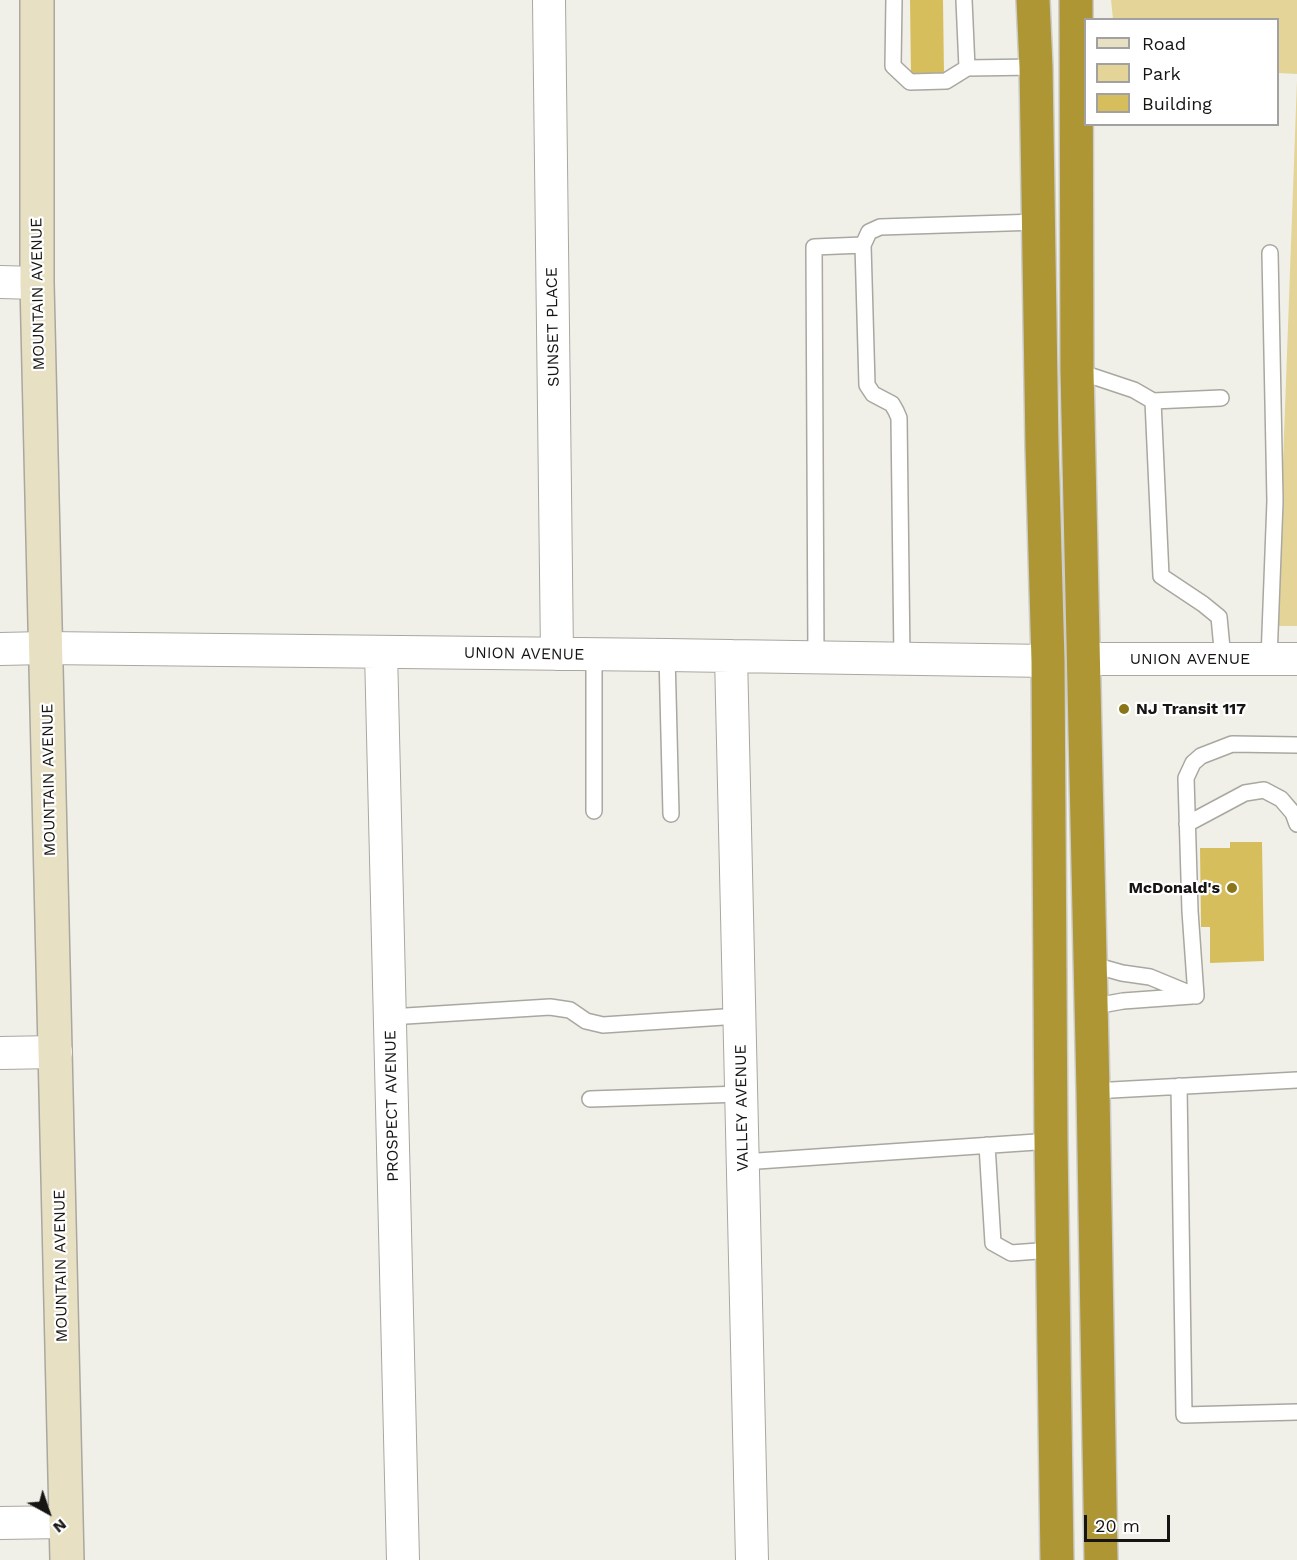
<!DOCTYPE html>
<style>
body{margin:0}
#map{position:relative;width:1297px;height:1560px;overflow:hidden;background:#f1f0e8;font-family:"Work Sans",sans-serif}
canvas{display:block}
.legend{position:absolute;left:1084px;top:18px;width:195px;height:108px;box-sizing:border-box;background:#fff;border:2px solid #a2a1a1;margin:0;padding:8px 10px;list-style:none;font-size:18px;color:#161513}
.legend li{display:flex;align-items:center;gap:12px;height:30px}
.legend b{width:30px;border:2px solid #a2a1a1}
.north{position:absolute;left:18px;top:1482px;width:60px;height:60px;-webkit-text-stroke:4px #fff;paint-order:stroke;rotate:140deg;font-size:16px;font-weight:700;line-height:24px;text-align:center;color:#161513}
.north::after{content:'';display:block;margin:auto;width:21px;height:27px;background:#161513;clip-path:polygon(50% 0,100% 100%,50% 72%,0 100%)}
.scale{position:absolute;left:1084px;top:1515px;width:86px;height:27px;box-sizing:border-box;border:3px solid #161513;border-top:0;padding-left:8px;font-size:18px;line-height:21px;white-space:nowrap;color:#161513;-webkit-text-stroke:4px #fff;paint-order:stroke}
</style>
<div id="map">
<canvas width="1297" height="1560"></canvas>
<ul class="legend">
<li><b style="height:8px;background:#e7e0c2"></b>Road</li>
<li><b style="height:16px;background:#e4d498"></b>Park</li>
<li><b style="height:16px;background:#d6be5d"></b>Building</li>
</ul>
<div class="north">N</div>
<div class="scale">20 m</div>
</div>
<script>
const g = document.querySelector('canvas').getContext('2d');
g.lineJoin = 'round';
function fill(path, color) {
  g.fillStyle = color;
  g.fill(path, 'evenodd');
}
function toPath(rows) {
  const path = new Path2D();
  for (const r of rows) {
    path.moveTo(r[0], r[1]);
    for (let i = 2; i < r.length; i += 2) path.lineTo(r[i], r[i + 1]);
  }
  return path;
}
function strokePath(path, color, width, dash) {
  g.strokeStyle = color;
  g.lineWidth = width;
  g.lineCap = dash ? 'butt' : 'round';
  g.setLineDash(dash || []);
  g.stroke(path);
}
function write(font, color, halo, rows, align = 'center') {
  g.font = font + ' "Work Sans",sans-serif';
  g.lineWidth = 4.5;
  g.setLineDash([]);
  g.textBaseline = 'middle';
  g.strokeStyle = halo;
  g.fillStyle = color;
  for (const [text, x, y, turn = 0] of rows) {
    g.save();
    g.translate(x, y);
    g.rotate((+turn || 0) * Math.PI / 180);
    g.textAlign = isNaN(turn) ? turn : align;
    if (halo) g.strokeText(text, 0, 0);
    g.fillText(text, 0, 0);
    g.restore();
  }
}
const green = toPath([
 [1111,0,1297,0,1297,74,1278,73,1278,20,1113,19],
 [1297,80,1297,626,1277,626]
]);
const building = toPath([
 [910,0,943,0,944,75,911,76],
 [1230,842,1262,842,1264,961,1210,963,1210,927,1201,927,1200,848,1230,848]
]);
const lane = toPath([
 [894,0,893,66,910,82,946,81,967,68,1036,67],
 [964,0,967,68],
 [1077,371,1134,390,1153,401,1161,576,1203,604,1219,617,1223,659],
 [1153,401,1221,398],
 [594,655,594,811],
 [667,655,671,814],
 [816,657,814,247,863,245],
 [902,659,899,418,896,411,892,404,873,394,867,385,863,245,869,232,880,227,1038,222],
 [1269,659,1275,501,1270,253],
 [1187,824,1245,793,1264,790,1281,799,1293,813,1297,824],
 [1090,964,1122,973,1150,977,1196,996],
 [1196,996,1190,911,1186,778,1193,763,1201,756,1232,744,1297,745],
 [1090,1007,1123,1001,1192,996],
 [390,1017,550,1007,570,1010,586,1021,603,1025,739,1016],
 [1179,1086,1184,1415,1297,1412],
 [1093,1091,1297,1080],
 [590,1099,741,1094],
 [987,1145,993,1243,1011,1253,1052,1250],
 [743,1162,1051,1141]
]);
const street = toPath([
 [549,0,557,654],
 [0,282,37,283],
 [0,649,45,648,667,655,1048,661],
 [381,652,403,1560],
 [731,656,752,1560],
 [1083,659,1297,659],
 [0,1053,56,1052],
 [0,1523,66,1522]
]);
const secondary = toPath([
 [37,0,37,283,67,1560]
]);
const highway = toPath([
 [1033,0,1036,67,1042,447,1048,661,1051,1141,1057,1560],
 [1076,0,1077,371,1093,1091,1101,1560]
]);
const markers = [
 [1124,709,6,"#8b7519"],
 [1232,888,6,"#8b7519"]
];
const streetNames = [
 ["MOUNTAIN AVENUE",38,294,-91],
 ["SUNSET PLACE",553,327,-91],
 ["UNION AVENUE",524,654,1],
 ["UNION AVENUE",1190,659],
 ["MOUNTAIN AVENUE",49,780,-91],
 ["PROSPECT AVENUE",392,1106,-91],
 ["VALLEY AVENUE",742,1108,-91],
 ["MOUNTAIN AVENUE",61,1266,-91]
];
const poiNames = [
 ["NJ Transit 117",1136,709],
 ["McDonald's",1220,888,"right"]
];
fill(green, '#e4d498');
fill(building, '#d6be5d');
strokePath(lane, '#a9a7a0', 18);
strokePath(street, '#a9a7a0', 34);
strokePath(secondary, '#a9a7a0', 36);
strokePath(highway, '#cccccb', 36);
strokePath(lane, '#fff', 15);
strokePath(street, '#fff', 32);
strokePath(secondary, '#e7e0c2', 33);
strokePath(highway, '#ae9634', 33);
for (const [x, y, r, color] of markers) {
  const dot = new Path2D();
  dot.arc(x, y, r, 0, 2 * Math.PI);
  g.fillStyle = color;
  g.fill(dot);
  strokePath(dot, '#fff', 2);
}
write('16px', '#161513', '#fff', streetNames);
write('bold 16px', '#161513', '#fff', poiNames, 'left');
</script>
